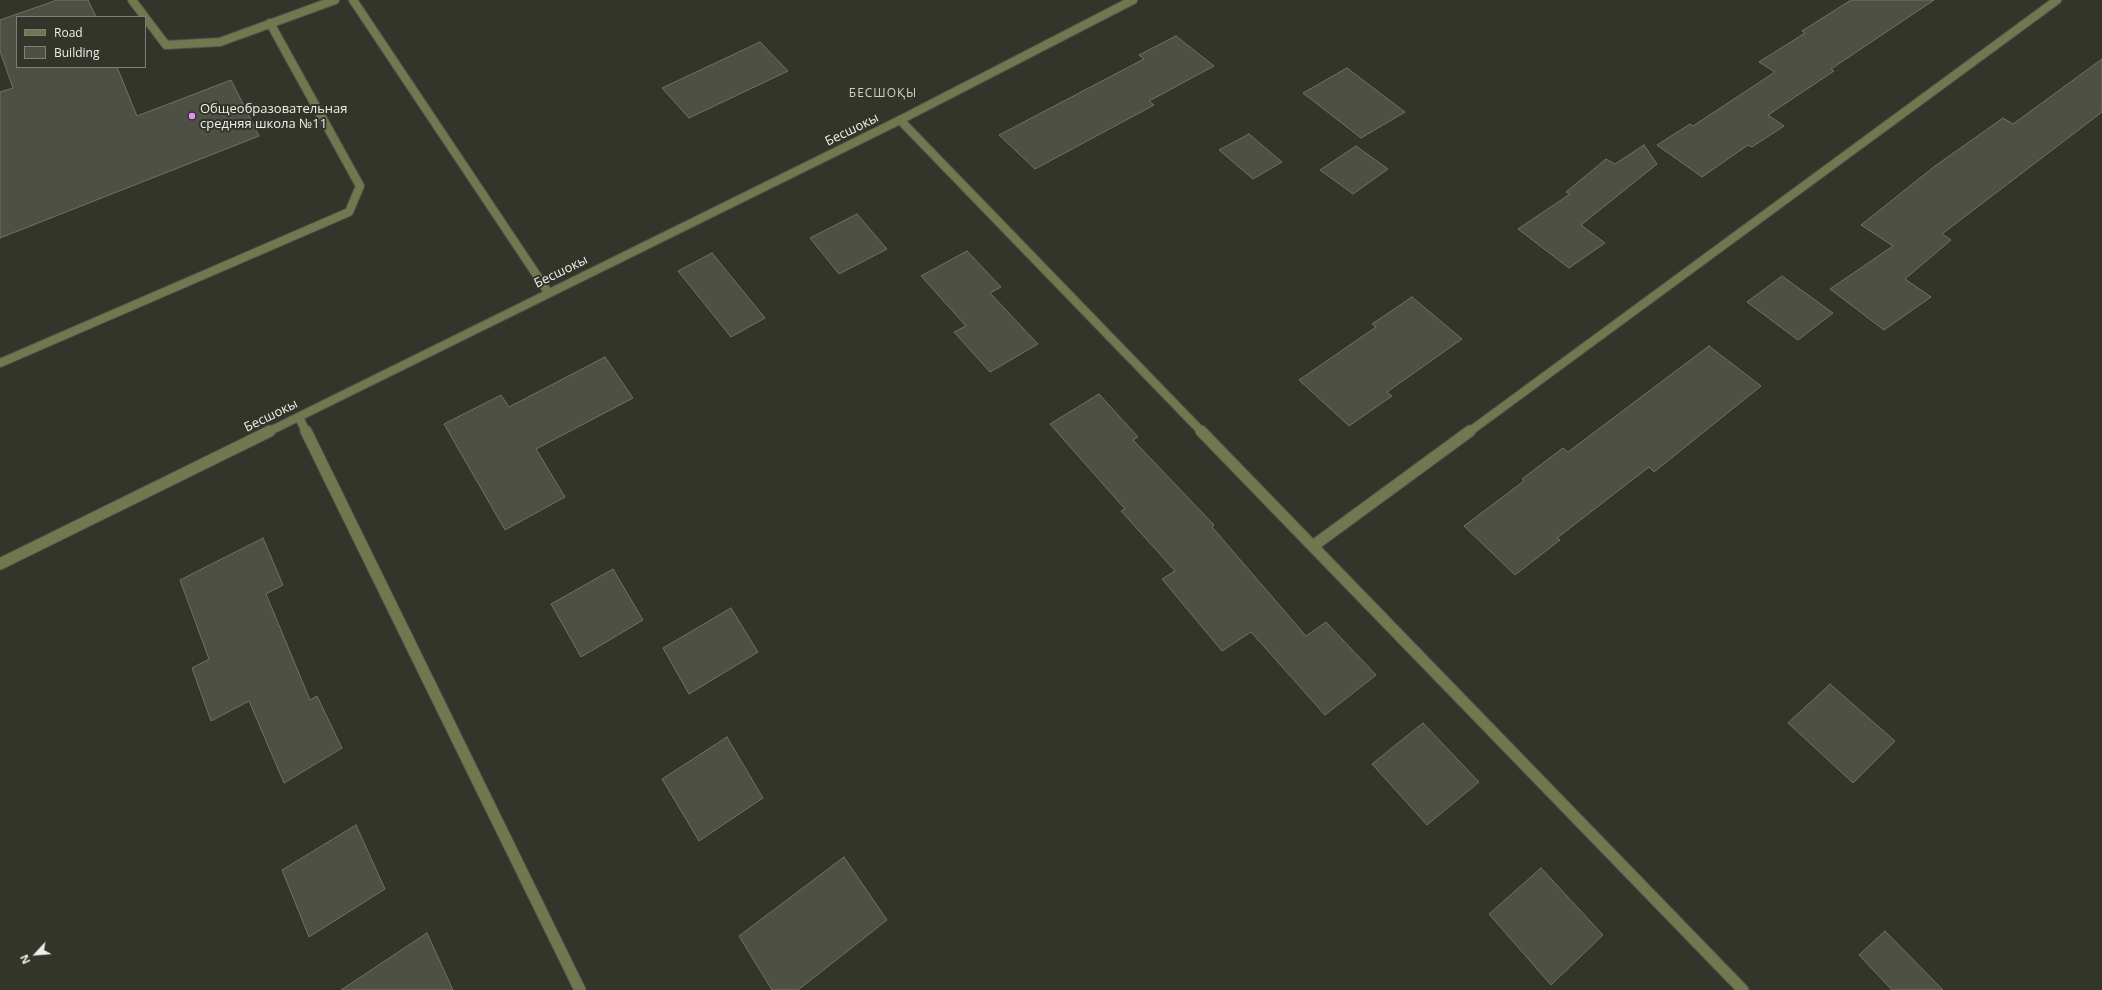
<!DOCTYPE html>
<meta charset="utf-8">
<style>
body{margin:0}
#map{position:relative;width:2102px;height:990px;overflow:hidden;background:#33342a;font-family:"Open Sans",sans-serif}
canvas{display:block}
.legend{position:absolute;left:16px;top:16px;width:130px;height:52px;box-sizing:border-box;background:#33342a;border:1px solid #7e7f76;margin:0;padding:5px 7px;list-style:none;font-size:12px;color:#efefe9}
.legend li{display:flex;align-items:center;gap:8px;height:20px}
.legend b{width:20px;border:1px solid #7e7f76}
.north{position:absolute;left:16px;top:934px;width:40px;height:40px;-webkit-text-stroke:3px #33342a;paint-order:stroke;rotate:244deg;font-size:11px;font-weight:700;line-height:16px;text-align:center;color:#efefe9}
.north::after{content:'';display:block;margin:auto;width:14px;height:18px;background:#efefe9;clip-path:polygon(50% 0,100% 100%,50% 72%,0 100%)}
</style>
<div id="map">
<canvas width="2102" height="990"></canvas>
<ul class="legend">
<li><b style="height:5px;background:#737750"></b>Road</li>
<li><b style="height:11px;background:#4e5045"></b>Building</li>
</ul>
<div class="north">N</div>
</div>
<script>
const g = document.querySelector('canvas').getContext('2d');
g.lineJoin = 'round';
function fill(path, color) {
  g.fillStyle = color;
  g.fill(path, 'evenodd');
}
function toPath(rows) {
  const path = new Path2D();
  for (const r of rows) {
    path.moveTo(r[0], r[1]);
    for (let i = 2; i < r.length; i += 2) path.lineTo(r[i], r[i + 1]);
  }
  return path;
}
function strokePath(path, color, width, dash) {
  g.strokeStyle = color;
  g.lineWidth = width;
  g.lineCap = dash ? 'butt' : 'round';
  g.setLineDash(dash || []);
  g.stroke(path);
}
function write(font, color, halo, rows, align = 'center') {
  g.font = font + ' "Open Sans",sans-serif';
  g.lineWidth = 4;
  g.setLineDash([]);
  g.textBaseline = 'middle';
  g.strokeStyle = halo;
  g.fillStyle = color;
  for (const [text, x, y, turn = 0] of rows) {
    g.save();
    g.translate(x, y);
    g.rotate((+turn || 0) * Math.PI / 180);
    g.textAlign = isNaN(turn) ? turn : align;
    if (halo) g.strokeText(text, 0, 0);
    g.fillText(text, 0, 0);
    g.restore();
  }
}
const building = toPath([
 [57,0,88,0,96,17,17,17,17,67,117,67,137,116,231,80,259,136,0,238,0,92,13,88,0,51,0,20,57,0],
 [1851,0,1934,0,1831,69,1834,71,1768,115,1784,126,1752,147,1748,145,1702,177,1657,145,1690,124,1693,126,1775,72,1759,62,1805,33,1802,31,1851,0],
 [1176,36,1214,66,1149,101,1154,105,1035,169,999,135,1144,59,1139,55,1176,36],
 [760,42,788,71,689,118,662,88,760,42],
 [2102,59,2102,112,1942,234,1951,240,1905,279,1931,297,1884,330,1830,289,1893,246,1861,225,1935,166,2003,118,2013,124,2102,59],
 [1347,68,1405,112,1361,138,1303,93,1347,68],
 [1249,134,1282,162,1253,179,1219,150,1249,134],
 [1644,145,1657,164,1581,225,1605,243,1569,268,1518,229,1570,194,1566,192,1606,159,1615,164,1644,145],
 [1356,146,1388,169,1353,194,1320,170,1356,146],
 [857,214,887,249,839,274,810,238,857,214],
 [967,251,1001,287,990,293,1038,344,990,372,954,332,966,326,921,276,967,251],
 [712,253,765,318,731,337,678,271,712,253],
 [1782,276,1833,313,1798,340,1747,302,1782,276],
 [1412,297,1462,339,1387,392,1392,396,1349,426,1299,380,1376,327,1372,324,1412,297],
 [1709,346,1761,386,1654,472,1649,467,1557,538,1560,540,1515,575,1464,526,1524,481,1522,479,1563,448,1568,452,1709,346],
 [605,357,633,398,536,449,565,497,505,530,444,424,501,395,509,407,605,357],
 [1099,394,1138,437,1133,440,1214,525,1212,527,1306,636,1326,622,1376,675,1325,715,1251,632,1222,651,1162,579,1175,571,1121,511,1125,509,1050,424,1099,394],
 [263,538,283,585,266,594,310,700,317,696,342,748,284,783,249,701,211,721,192,668,209,659,180,580,263,538],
 [613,569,643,620,581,657,551,604,613,569],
 [731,608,758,652,689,694,663,648,731,608],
 [1830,684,1895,741,1853,783,1788,723,1830,684],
 [1423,723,1479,782,1427,825,1372,764,1423,723],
 [727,737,763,798,699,841,662,779,727,737],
 [356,825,385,889,309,937,282,870,356,825],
 [844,857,887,920,798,990,772,990,739,936,844,857],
 [1541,868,1603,935,1551,985,1489,914,1541,868],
 [1885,931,1943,990,1892,990,1859,955,1885,931],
 [427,933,453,990,341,990,427,933]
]);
const service = toPath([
 [132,0,166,45,220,42,335,0],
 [0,363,349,212,360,186,270,23]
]);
const minorFar1 = toPath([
 [353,0,548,292],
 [900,120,1202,432],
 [299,417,306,432],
 [1469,432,2057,0]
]);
const minor = toPath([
 [306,431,580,990],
 [1201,431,1743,990],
 [1313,546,1470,431]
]);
const tertiaryFar1 = toPath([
 [268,432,900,120,1133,0]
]);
const tertiary = toPath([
 [0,564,270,431]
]);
const markers = [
 [192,116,4,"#ed8cf9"]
];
const farNeighbourhoodnames = [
 ["БЕСШОҚЫ",883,94]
];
const poiNames = [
 ["Общеобразовательная",200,109],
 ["средняя школа №11",200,124]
];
const streetNames = [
 ["Бесшокы",852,130,-26],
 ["Бесшокы",561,272,-26],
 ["Бесшокы",271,416,-26]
];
fill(building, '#4e5045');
strokePath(building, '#707266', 1);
strokePath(service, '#515249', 10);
strokePath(minorFar1, '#515249', 10);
strokePath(minor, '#515249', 13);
strokePath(tertiaryFar1, '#515249', 10);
strokePath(tertiary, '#515249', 13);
strokePath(service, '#737750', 8);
strokePath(minorFar1, '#737750', 8);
strokePath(minor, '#737750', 11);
strokePath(tertiaryFar1, '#737750', 8);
strokePath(tertiary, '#737750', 11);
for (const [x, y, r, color] of markers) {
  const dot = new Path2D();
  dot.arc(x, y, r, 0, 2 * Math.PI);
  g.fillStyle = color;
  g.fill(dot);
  strokePath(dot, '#33342a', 1.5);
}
g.letterSpacing = '1px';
write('12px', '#cfd1c4', '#33342a', farNeighbourhoodnames);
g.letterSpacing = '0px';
write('13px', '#efefe9', '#33342a', poiNames, 'left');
write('13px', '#efefe9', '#33342a', streetNames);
</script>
